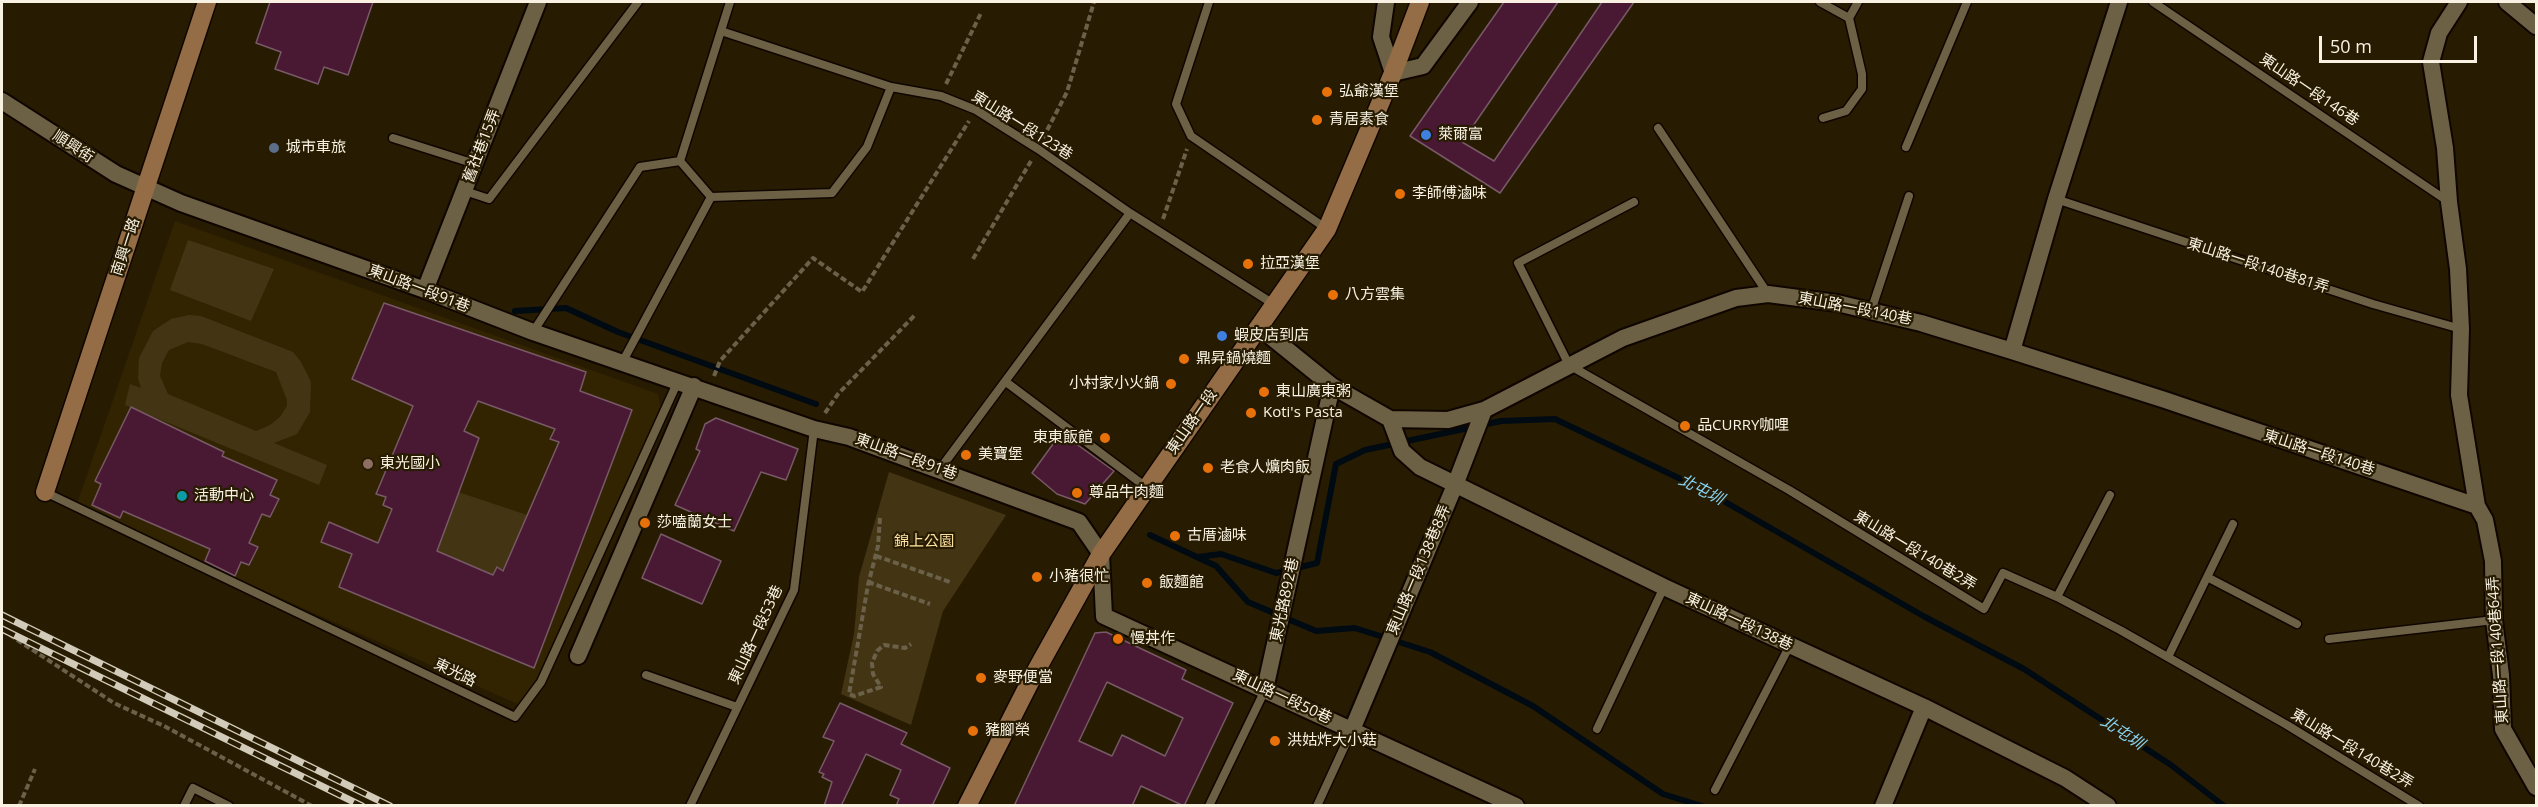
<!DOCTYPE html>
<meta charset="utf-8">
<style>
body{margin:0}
#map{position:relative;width:2538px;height:807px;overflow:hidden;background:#271c02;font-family:"Open Sans",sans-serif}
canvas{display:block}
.frame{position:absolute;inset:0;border:3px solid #f9f2e2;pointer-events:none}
.scale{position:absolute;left:2319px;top:36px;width:158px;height:27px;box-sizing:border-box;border:3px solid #f9f2e2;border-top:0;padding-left:8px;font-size:18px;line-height:21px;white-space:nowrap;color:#f9f2e2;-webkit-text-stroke:4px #271c02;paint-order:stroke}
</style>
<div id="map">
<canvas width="2538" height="807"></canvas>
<div class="frame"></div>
<div class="scale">50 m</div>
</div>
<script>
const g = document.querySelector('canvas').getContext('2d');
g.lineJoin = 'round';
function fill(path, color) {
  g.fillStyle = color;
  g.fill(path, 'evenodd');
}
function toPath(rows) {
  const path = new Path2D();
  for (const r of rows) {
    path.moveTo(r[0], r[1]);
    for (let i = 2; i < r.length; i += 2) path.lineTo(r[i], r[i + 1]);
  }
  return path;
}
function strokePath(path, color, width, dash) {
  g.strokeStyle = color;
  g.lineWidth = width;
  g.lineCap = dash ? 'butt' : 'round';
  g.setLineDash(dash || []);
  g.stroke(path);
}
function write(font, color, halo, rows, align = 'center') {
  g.font = font + ' "Open Sans","Noto Sans TC",sans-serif';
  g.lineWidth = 4.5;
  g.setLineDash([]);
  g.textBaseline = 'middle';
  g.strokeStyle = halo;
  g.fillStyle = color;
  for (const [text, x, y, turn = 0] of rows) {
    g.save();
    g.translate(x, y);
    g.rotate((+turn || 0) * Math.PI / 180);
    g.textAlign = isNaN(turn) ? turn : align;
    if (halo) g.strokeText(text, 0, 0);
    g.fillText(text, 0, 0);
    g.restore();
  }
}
const built = toPath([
 [175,221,658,394,664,424,531,699,522,706,137,534,77,504]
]);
const green = toPath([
 [188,240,274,269,251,321,170,290],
 [189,315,201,316,293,352,301,362,311,382,310,412,297,434,274,443,327,465,319,485,125,405,130,384,141,388,138,378,139,358,153,331,171,319],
 [188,342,202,344,276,372,287,400,287,406,280,417,270,425,256,431,168,394,160,376,162,363,169,350],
 [889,472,1006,515,943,611,911,725,841,694,854,634,859,577],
 [458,492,527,515,503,571,497,567,493,575,437,551]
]);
const stream = toPath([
 [515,311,566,308,618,332,816,404],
 [1150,535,1216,566,1248,602,1316,631,1355,628,1430,652,1533,706,1663,794,1702,806],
 [1198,557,1221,554,1276,573,1317,563,1336,464,1365,450,1501,421,1555,419,1708,492,1925,617,2024,669,2171,765,2224,806]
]);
const building = toPath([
 [270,2,373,2,348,75,324,67,318,84,275,69,281,52,256,43,270,2],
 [1504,2,1558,2,1462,142,1494,161,1602,2,1634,2,1500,193,1410,136,1504,2],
 [384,303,586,372,580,391,632,410,534,668,339,587,352,554,321,542,329,522,378,543,392,509,383,505,386,497,376,494,413,406,352,379,384,303],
 [478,401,555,429,550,439,559,442,503,571,497,567,493,575,437,551,479,438,464,431,478,401],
 [131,407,224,452,222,456,277,480,270,495,279,499,270,517,262,514,249,543,258,547,249,565,241,562,235,576,205,561,210,549,123,511,120,518,92,505,101,484,95,481,131,407],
 [716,418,798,449,786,480,761,472,734,531,675,505,700,451,696,449,705,424,716,418],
 [1061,433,1114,471,1085,504,1057,494,1032,473,1061,433],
 [661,534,721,561,702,604,642,578,661,534],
 [1106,632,1186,670,1182,679,1233,703,1184,806,1141,786,1132,806,1014,806,1095,633,1106,632],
 [1107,682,1183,718,1165,756,1122,735,1112,756,1079,741,1107,682],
 [840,703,907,733,901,744,950,768,932,806,896,806,899,799,890,795,901,770,866,754,841,806,824,806,832,782,822,777,824,774,819,772,834,741,823,737,840,703]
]);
const path = toPath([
 [946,84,981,13],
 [1043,138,1067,92,1094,2],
 [1163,219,1187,149],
 [973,259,1031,161],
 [714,376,720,361,813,258,862,292,969,121],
 [825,413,838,394,916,314],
 [880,518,878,546,868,585,849,694,854,696,881,687,873,674,872,663,877,651,884,645,905,648,911,644],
 [876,556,950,582],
 [868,582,930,604],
 [2,630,114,703,166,727,312,806],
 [19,806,35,769]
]);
const lane = toPath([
 [1209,2,1176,104,1191,136,1327,229],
 [1820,2,1849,18],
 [2153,2,2449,202],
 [721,31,891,87,941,96,976,110,1038,149,1130,213,1275,305],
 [1823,118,1846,111,1862,89,1862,74,1849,18,1858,2],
 [1658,128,1768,294],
 [393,138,475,164],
 [1906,147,1967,2],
 [680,161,711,197,832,193,867,147,891,87],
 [465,191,489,199,638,2],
 [2056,199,2373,304,2461,329],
 [1634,202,1518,263,1569,365,1789,490,1984,609,2003,573,2057,597,2120,630,2287,725,2419,806],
 [1871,311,1909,196],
 [533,332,640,167,680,161,730,2],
 [623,361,711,197],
 [1006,382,1146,487],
 [940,469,1130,213],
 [45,492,515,717,541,682,678,381],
 [2207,577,2297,624],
 [2057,597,2110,495],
 [2329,639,2494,620],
 [2168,657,2233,524],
 [646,675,737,707],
 [1597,729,1664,587],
 [1715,790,1790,645],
 [184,806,193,788,229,806],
 [690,806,794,590,814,429],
 [1209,806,1265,690],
 [1317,806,1352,730]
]);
const street = toPath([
 [1386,2,1381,37,1393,73,1423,66,1470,2],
 [2459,2,2439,33,2431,62,2445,148,2449,202,2458,269,2461,329,2459,395,2477,506,2485,520,2493,561,2494,620,2501,675,2503,729,2536,787],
 [2507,2,2536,26],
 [2,101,116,174,181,203,425,290,533,332,814,429,849,437,1079,522,1101,554,1104,616,1516,806],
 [425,290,538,2],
 [1259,327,1332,386,1390,419,1448,420,1484,410,1623,338,1736,298,1768,294,1837,303,1921,323,2012,351,2165,400,2477,506],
 [2012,351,2056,199,2119,2],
 [1390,419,1402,451,1420,467,1664,587,1924,707,2065,778,2108,806],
 [578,656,694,386],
 [1265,689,1332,386],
 [1352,730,1455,485,1484,410],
 [1883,806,1924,707]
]);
const secondary = toPath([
 [45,492,207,2],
 [967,806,1032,678,1101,554,1327,229,1393,73,1420,2]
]);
const rail = toPath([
 [2,615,390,806],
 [2,629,362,806]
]);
const markers = [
 [1327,92,6,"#e8710a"],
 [1317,120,6,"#e8710a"],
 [1426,135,6,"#3f7fe0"],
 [274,148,6,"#5c6f8a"],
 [1400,194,6,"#e8710a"],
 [1248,264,6,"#e8710a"],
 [1333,295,6,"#e8710a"],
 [1222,336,6,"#3f7fe0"],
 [1184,359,6,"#e8710a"],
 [1171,384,6,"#e8710a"],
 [1264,392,6,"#e8710a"],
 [1251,413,6,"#e8710a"],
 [1685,426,6,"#e8710a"],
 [1105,438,6,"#e8710a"],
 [966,455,6,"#e8710a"],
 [368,464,6,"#8d6e63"],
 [1208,468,6,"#e8710a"],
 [1077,493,6,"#e8710a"],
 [182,496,6,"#0f9aa8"],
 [645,523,6,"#e8710a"],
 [1175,536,6,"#e8710a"],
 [1037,577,6,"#e8710a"],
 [1147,583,6,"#e8710a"],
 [1118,639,6,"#e8710a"],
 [981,678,6,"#e8710a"],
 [973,731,6,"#e8710a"],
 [1275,741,6,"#e8710a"]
];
const streetNames = [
 ["東山路一段146巷",2309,90,34],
 ["東山路一段123巷",1022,126,32],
 ["舊社巷15弄",482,146,-69],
 ["順興街",73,147,33],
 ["南興一路",126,247,-72],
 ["東山路一段140巷81弄",2258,266,18],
 ["東山路一段91巷",419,289,21],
 ["東山路一段140巷",1855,309,11],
 ["東山路一段",1192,422,-55],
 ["東山路一段140巷",2319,453,18],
 ["東山路一段91巷",906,457,20],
 ["東山路一段140巷2弄",1915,551,31],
 ["東山路一段138巷8弄",1419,570,-67],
 ["東光路892巷",1285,600,-78],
 ["東山路一段138巷",1739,622,25],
 ["東山路一段53巷",756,635,-65],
 ["東山路一段140巷64弄",2498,650,-94],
 ["東光路",455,673,26],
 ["東山路一段50巷",1282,697,25],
 ["東山路一段140巷2弄",2352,749,31]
];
const poiNames = [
 ["弘爺漢堡",1339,92],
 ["青居素食",1329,120],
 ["萊爾富",1438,135],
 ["城市車旅",286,148],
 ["李師傅滷味",1412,194],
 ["拉亞漢堡",1260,264],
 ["八方雲集",1345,295],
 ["蝦皮店到店",1234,336],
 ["鼎昇鍋燒麵",1196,359],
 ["小村家小火鍋",1159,384,"right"],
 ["東山廣東粥",1276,392],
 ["Koti's Pasta",1263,413],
 ["品CURRY咖哩",1697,426],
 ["東東飯館",1093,438,"right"],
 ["美寶堡",978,455],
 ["東光國小",380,464],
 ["老食人爌肉飯",1220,468],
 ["尊品牛肉麵",1089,493],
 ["活動中心",194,496],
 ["莎嗑蘭女士",657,523],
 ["古厝滷味",1187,536],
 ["小豬很忙",1049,577],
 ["飯麵館",1159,583],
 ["慢丼作",1130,639],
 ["麥野便當",993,678],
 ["豬腳榮",985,731],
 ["洪姑炸大小菇",1287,741]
];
const parkNames = [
 ["錦上公園",924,542]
];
const waterNames = [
 ["北屯圳",1701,490,27],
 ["北屯圳",2122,733,33]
];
fill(built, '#322401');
fill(green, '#433513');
strokePath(stream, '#000a12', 6);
fill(building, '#491933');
strokePath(building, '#785967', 1.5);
strokePath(lane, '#100600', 11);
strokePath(street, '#100600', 20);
strokePath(secondary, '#100600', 21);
strokePath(path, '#6b614a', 4, [6, 3]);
strokePath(lane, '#6d6145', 8);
strokePath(street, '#6d6145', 16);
strokePath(secondary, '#946d46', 18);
strokePath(rail, '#d2cbb9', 7);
strokePath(rail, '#271c02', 4.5, [14]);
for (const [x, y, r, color] of markers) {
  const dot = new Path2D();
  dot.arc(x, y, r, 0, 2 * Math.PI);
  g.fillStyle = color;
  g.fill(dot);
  strokePath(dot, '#271c02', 2);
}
write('15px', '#f9f2e2', '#271c02', streetNames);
write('15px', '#f9f2e2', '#271c02', poiNames, 'left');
write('15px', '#fce09f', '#271c02', parkNames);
write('italic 16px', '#88d4f5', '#271c02', waterNames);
</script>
